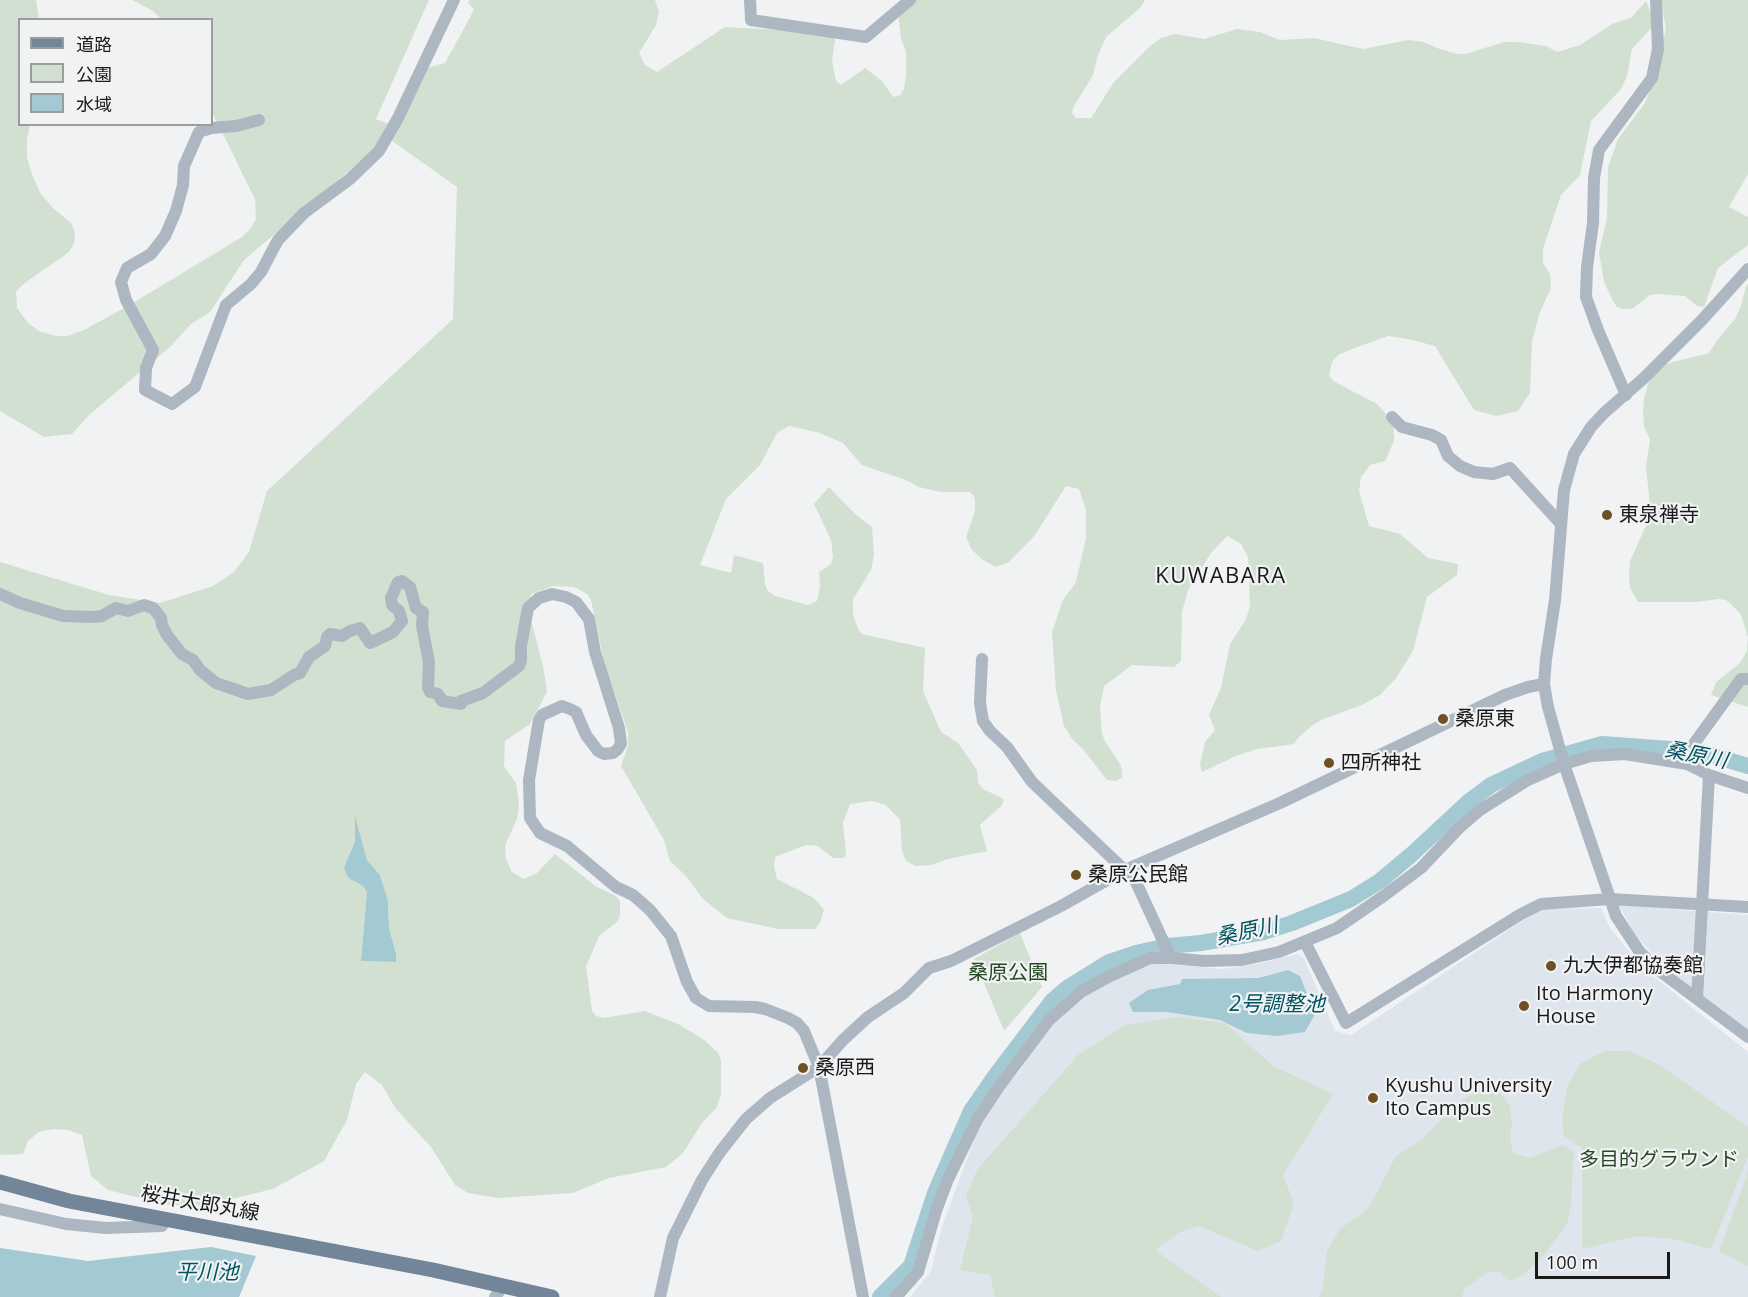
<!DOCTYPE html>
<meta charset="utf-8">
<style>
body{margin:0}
#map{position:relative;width:1748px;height:1297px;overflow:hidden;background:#f1f2f4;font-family:"Open Sans","Noto Sans JP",sans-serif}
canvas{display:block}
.legend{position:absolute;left:18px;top:18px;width:195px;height:108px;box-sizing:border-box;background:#f1f2f4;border:2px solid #9b9c9d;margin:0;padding:8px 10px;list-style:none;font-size:18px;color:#1a1a1b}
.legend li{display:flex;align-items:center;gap:12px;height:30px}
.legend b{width:30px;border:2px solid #9b9c9d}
.scale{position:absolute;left:1535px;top:1252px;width:135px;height:27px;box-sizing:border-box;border:3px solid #1a1a1b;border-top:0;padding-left:8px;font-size:18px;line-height:21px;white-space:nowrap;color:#1a1a1b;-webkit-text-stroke:4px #f1f2f4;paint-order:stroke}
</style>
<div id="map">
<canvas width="1748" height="1297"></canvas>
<ul class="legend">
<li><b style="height:8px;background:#738598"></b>道路</li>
<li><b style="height:16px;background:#d1e0d0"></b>公園</li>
<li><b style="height:16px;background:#a3c9d2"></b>水域</li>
</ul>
<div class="scale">100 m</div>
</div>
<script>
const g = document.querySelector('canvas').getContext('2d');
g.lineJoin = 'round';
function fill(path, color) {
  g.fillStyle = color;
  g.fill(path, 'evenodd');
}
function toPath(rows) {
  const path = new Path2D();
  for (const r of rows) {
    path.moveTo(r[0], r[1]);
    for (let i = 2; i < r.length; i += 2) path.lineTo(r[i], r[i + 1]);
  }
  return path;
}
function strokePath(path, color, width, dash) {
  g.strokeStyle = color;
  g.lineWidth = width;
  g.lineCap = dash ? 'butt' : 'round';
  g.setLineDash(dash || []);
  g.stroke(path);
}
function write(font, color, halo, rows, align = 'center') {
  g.font = font + ' "Open Sans","Noto Sans JP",sans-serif';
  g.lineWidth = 4.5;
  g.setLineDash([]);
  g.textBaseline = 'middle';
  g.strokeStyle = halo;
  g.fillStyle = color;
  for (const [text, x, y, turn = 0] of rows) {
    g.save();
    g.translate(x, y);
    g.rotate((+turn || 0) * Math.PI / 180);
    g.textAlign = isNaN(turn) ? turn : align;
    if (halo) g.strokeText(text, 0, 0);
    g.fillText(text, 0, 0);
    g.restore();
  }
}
const built = toPath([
 [1619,905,1748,915,1748,1030,1693,990,1658,960,1635,935],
 [1601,908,1610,928,1643,968,1748,1052,1748,1297,910,1297,931,1271,942,1226,977,1132,1001,1093,1021,1069,1035,1045,1051,1024,1084,995,1150,963,1223,969,1257,964,1297,954,1304,958,1335,1031,1351,1035,1534,913,1546,909]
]);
const green = toPath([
 [0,0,36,0,39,19,20,20,20,124,30,125,27,139,27,157,32,175,41,194,53,208,71,223,75,232,74,243,69,252,22,285,16,292,17,308,28,323,39,331,56,336,67,336,84,330,128,306,242,237,250,229,256,219,255,199,212,112,212,20,161,19,153,11,132,0,429,0,376,119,397,127,423,69,445,63,474,10,468,2,470,0,655,0,659,12,656,25,639,53,645,65,657,72,725,27,836,33,832,61,836,81,841,85,865,68,882,81,893,97,900,95,904,89,906,75,906,52,901,38,898,13,907,0,1145,0,1140,8,1106,37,1098,55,1093,75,1074,106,1072,113,1076,118,1091,118,1114,82,1150,46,1161,38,1175,34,1204,39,1237,29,1260,32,1280,40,1314,38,1363,49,1408,40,1424,42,1437,48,1457,54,1465,54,1504,42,1518,42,1546,46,1557,52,1580,45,1612,24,1631,18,1646,1,1654,21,1652,27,1632,49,1627,76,1621,89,1591,121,1580,175,1561,195,1543,249,1543,263,1550,274,1551,288,1540,312,1532,341,1530,393,1518,411,1496,416,1474,410,1435,346,1408,339,1388,336,1352,349,1338,355,1332,362,1329,375,1333,381,1377,404,1391,420,1394,427,1394,441,1385,461,1370,465,1361,477,1359,491,1369,526,1400,534,1428,558,1458,564,1457,575,1427,597,1413,651,1396,678,1380,695,1362,705,1326,718,1314,724,1298,738,1294,744,1257,749,1236,756,1202,772,1200,765,1205,742,1215,730,1209,715,1221,688,1230,644,1245,621,1250,607,1248,557,1241,544,1227,536,1211,553,1188,590,1182,612,1181,661,1174,667,1132,665,1104,686,1100,707,1102,734,1105,741,1120,764,1122,771,1122,778,1115,781,1107,780,1083,749,1072,739,1064,726,1056,691,1052,632,1063,600,1076,582,1086,538,1086,510,1079,489,1066,486,1035,535,1009,562,996,567,983,560,972,550,966,537,975,511,975,498,970,492,941,492,919,487,906,480,862,465,843,443,820,433,789,426,777,433,760,465,726,499,700,565,731,573,734,555,763,563,765,585,768,591,775,596,808,605,817,601,820,587,819,572,831,564,833,557,831,540,814,504,829,487,855,514,872,527,874,555,871,570,853,599,853,614,858,629,862,634,925,648,923,691,941,732,958,743,977,770,978,783,983,789,1004,799,1002,805,980,825,987,851,948,859,931,865,916,866,906,861,902,851,900,820,886,805,872,801,850,804,843,823,846,853,844,858,833,858,818,846,806,845,775,857,774,867,777,879,814,898,824,910,820,923,815,929,778,929,727,918,703,899,686,876,670,861,664,840,621,766,628,746,628,732,605,666,591,600,587,594,574,587,553,586,531,594,530,616,543,666,547,692,530,724,505,741,504,766,516,783,519,805,517,819,505,845,506,859,512,872,524,879,537,873,555,854,597,887,616,896,620,902,620,916,617,922,599,936,586,966,592,1011,596,1016,604,1018,645,1011,678,1024,703,1039,718,1053,721,1060,721,1094,717,1107,702,1123,683,1153,666,1167,609,1178,573,1193,498,1198,468,1193,455,1185,431,1147,396,1109,382,1085,365,1072,356,1084,347,1120,324,1161,273,1189,202,1206,169,1205,108,1190,91,1176,82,1135,68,1130,53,1129,39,1132,28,1141,23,1154,0,1155,0,562,109,595,160,603,213,586,234,572,249,552,267,491,453,319,457,187,388,138,244,260,210,312,191,324,170,347,89,415,72,434,44,437,0,411],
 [356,820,367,860,380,875,388,901,389,928,396,954,395,962,361,961,367,892,363,886,350,879,344,867,355,840],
 [1661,0,1748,0,1748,174,1729,207,1748,217,1748,245,1718,268,1704,307,1697,306,1685,296,1657,294,1650,295,1632,309,1624,309,1617,307,1613,301,1604,282,1599,252,1607,218,1608,167,1618,139,1645,103,1650,90,1666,29],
 [1748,284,1748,707,1711,695,1716,682,1740,663,1747,651,1748,637,1741,615,1731,604,1726,600,1718,599,1696,602,1638,602,1630,588,1629,574,1630,561,1648,521,1650,507,1646,466,1650,440,1644,426,1643,412,1644,399,1648,384,1656,372,1669,363,1709,353,1716,342,1735,319,1741,306,1746,286],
 [1020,933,1042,987,1004,1031,974,959],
 [1178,1017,1225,1023,1273,1066,1333,1094,1283,1175,1294,1204,1281,1241,1258,1251,1199,1226,1180,1232,1155,1250,1221,1297,995,1297,990,1275,960,1270,973,1217,966,1196,977,1170,1078,1055,1125,1025],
 [1605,1051,1630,1051,1658,1064,1748,1127,1748,1156,1711,1249,1673,1239,1638,1236,1582,1249,1582,1148,1564,1136,1562,1118,1568,1084,1581,1063],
 [1485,1086,1498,1091,1509,1104,1512,1121,1510,1137,1513,1153,1530,1158,1563,1145,1574,1152,1571,1203,1567,1224,1542,1257,1523,1275,1510,1281,1500,1272,1488,1272,1464,1289,1462,1297,1319,1297,1323,1287,1327,1251,1340,1229,1368,1209,1396,1156,1422,1139,1459,1102],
 [1748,1171,1748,1266,1719,1252]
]);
const water = toPath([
 [355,816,367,860,380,875,388,901,389,928,396,954,396,962,361,961,367,892,363,886,350,879,346,874,344,867,355,841],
 [1288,970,1300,976,1315,1014,1305,1032,1277,1036,1247,1033,1220,1020,1167,1012,1133,1012,1129,1003,1148,990,1180,984,1182,979,1259,978],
 [211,1247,256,1256,239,1297,0,1297,0,1248,88,1261]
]);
const river = toPath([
 [880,1297,911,1266,935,1193,955,1147,971,1111,995,1076,1052,1001,1067,988,1109,962,1136,953,1167,946,1201,943,1264,932,1292,923,1351,899,1380,881,1411,855,1467,803,1491,785,1542,761,1602,744,1698,751,1748,766]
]);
const minor = toPath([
 [750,0,751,20,866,37,910,0],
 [259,120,236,126,211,128,199,132,184,166,183,185,176,211,165,236,151,254,127,268,121,282,126,300,153,350,146,368,145,390,172,404,195,387,226,305,251,284,261,272,278,240,304,213,350,179,379,151,398,118,454,0],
 [1748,269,1702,320,1644,378,1604,413,1591,427,1574,454,1564,490,1555,600,1546,659,1544,684,1548,707,1564,764,1616,916,1639,951,1657,969,1748,1037],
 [1626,395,1598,330,1586,297,1587,267,1593,223,1594,178,1599,150,1652,78,1658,49,1656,0],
 [1392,417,1402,427,1432,435,1441,440,1448,456,1460,466,1474,472,1493,474,1510,468,1561,524],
 [0,594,20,603,63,616,93,617,102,616,116,608,128,611,144,605,153,608,161,618,162,625,167,635,182,654,193,660,200,670,216,683,248,694,271,690,294,675,300,673,309,657,325,646,327,637,330,634,342,636,350,631,360,628,370,643,393,632,402,621,399,611,392,605,391,598,398,582,402,581,410,587,416,608,423,612,422,626,429,662,428,687,430,692,438,694,442,701,461,704,461,701,483,693,519,666,521,660,521,646,528,608,539,598,552,594,566,597,576,602,589,619,595,652,619,728,621,744,617,750,613,753,604,754,598,751,586,735,576,712,570,709,562,706,542,715,539,720,529,780,530,818,540,833,567,846,616,887,633,895,650,910,671,936,687,982,696,998,709,1006,755,1007,765,1009,788,1018,797,1023,804,1031,819,1067,863,1297],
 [982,659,980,703,983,721,990,731,1007,747,1032,782,1135,880,1171,958,1204,961,1242,960,1279,952,1337,928,1385,895,1421,868,1459,828,1480,810,1528,780,1564,764,1591,756,1625,754,1687,764,1709,775,1748,788],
 [1687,764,1693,745,1741,679,1748,679],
 [1305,942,1346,1023,1521,914,1541,904,1610,899,1748,907],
 [1697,999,1709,775],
 [0,1209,66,1224,106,1228,162,1226,165,1219],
 [495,1297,503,1286],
 [660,1297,673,1238,702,1180,720,1152,746,1119,770,1098,819,1067,843,1040,868,1017,904,993,929,968,951,961,1061,906,1125,870,1280,803,1505,695,1528,687,1544,684],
 [896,1297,918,1272,937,1208,948,1179,977,1120,998,1088,1049,1020,1081,992,1108,977,1150,958,1171,958]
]);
const major = toPath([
 [0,1182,69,1201,433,1270,552,1297]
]);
const markers = [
 [1607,515,6,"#6e5024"],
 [1443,719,6,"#6e5024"],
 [1329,763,6,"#6e5024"],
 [1076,875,6,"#6e5024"],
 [1551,966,6,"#6e5024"],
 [1524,1006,6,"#6e5024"],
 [803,1068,6,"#6e5024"],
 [1373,1098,6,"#6e5024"]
];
const poiNames = [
 ["東泉禅寺",1619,515],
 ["桑原東",1455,719],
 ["四所神社",1341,763],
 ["桑原公民館",1088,875],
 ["九大伊都協奏館",1563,966],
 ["Ito Harmony",1536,994],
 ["House",1536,1017],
 ["桑原西",815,1068],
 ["Kyushu University",1385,1086],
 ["Ito Campus",1385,1109]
];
const parkNames = [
 ["桑原公園",1008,973],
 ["多目的グラウンド",1659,1160]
];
const streetNames = [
 ["桜井太郎丸線",200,1204,10]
];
const waterNames = [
 ["桑原川",1696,756,11],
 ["桑原川",1247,932,-12],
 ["2号調整池",1277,1005],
 ["平川池",207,1273]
];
const quarterNames = [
 ["KUWABARA",1221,577]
];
fill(built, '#dfe5ed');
fill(green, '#d1e0d0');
fill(water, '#a3c9d2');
strokePath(river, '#a3c9d2', 16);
strokePath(minor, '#adb7c2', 12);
strokePath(major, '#738598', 15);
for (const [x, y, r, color] of markers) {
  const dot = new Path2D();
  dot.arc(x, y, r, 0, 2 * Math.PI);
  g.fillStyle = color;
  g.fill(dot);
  strokePath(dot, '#f1f2f4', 2);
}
write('20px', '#1a1a1b', '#f1f2f4', poiNames, 'left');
write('20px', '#264823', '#f1f2f4', parkNames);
write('20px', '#1a1a1b', '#f1f2f4', streetNames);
write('italic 21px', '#005361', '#f1f2f4', waterNames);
g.letterSpacing = '1.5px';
write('22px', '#1a1a1b', '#f1f2f4', quarterNames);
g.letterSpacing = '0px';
</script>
